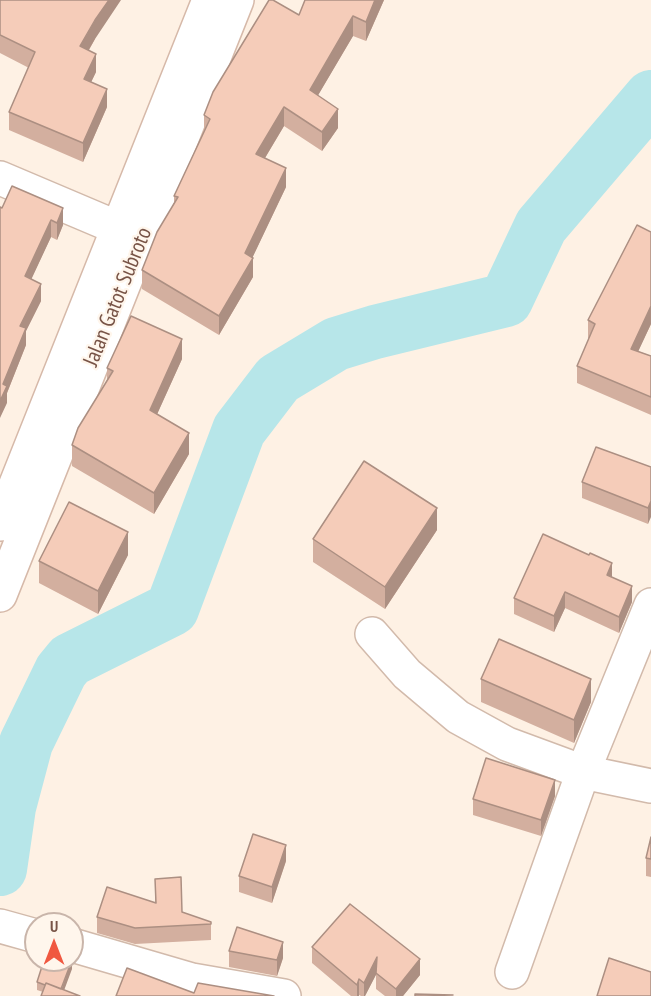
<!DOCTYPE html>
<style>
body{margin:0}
#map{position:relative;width:651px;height:996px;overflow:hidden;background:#fef1e4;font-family:"PT Sans Narrow",sans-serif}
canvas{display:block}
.north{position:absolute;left:24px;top:912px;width:60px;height:60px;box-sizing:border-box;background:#fff6ec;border:2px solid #c9b5aa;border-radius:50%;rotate:0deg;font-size:16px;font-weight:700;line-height:24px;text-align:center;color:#785447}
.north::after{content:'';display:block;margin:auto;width:21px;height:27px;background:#f05840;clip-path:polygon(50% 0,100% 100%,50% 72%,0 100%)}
</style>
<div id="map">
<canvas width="651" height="996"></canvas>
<div class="north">U</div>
</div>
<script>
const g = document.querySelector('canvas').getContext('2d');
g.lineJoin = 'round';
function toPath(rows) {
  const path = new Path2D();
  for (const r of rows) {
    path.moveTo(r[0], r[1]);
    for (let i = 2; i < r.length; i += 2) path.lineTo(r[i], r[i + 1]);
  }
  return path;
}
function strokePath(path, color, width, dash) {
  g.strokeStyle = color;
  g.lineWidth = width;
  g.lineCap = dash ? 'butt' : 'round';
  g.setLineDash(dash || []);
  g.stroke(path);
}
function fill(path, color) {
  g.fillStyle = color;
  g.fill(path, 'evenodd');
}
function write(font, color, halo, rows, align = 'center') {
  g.font = font + ' "PT Sans Narrow",sans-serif';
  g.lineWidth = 4.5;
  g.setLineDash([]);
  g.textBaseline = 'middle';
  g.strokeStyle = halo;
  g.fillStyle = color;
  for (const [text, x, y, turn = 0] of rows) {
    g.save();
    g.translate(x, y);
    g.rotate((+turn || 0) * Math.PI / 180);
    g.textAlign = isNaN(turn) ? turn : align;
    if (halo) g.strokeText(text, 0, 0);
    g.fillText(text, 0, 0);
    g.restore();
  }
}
const river = toPath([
 [0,869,9,807,26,743,61,671,70,660,172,609,239,430,278,379,336,344,375,332,506,300,541,226,651,97]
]);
const street = toPath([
 [0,178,118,228],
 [372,634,407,674,458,717,507,744,583,772,651,786],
 [0,926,36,936],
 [72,945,192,980,284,996],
 [512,972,583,772,651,605]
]);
const secondary = toPath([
 [0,524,209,0],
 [0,595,237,0]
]);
const wall = toPath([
 [0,0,95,39,89,50,96,72,91,82,107,107,83,162,9,130,9,112,29,68,0,53],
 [305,0,384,0,366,41,353,36,318,95,338,128,322,151,284,126,265,158,286,187,252,258,253,277,219,335,142,289,142,270,174,203,174,196,204,132,204,115,299,15],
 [12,186,63,225,57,240,51,237,31,279,41,301,26,331,26,345,7,393,7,403,2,208],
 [651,232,651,324,638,351,651,356,651,415,577,383,577,366,589,338,588,338,588,320],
 [182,359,157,414,189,454,154,514,72,466,72,445,107,380,107,368],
 [651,467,648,524,582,498,582,482],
 [437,530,385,609,313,562,313,539],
 [128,555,98,614,39,583,39,561],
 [612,577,632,602,619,633,565,608,554,632,514,614,514,598],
 [481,679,591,702,574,743,481,702],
 [555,796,541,836,473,815,473,799],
 [651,837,651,877,646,876,646,858],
 [286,861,272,903,239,892,239,876],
 [155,879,182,912,211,922,211,940,135,944,97,933,97,917,155,903],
 [312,947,420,975,403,996,385,996,376,989,376,974,365,996,361,996,359,995,359,996,351,996,312,963],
 [229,951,283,958,277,976,229,967],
 [72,969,43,992,37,990,37,982]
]);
const shadedWall = toPath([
 [109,0,121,0,95,39,80,65,80,46,95,20],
 [375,0,384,0,366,41,366,22],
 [353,16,353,36,310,109,310,90],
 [96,54,96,72,84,97,84,79],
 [107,89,107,107,83,162,83,143],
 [284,107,284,126,256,173,256,154],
 [338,109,338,128,322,151,322,132],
 [286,168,286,187,248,267,253,258,253,277,219,335,219,316,245,253],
 [63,208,63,225,57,240,57,223],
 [51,220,51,237,25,293,25,276],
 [41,284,41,301,26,331,26,345,7,393,7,403,0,418,0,401,3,384,20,326],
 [651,306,651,324,631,367,631,349],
 [182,339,182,359,150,430,150,410],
 [189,433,189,454,154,514,154,493],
 [651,501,651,517,648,524,648,508],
 [437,508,437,530,385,609,385,587],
 [128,532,128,555,98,614,98,591],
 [612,563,612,579,607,575],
 [632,586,632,602,619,633,619,617],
 [565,592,565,608,554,632,554,616],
 [591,679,591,702,574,743,574,720],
 [555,780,555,796,541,836,541,820],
 [286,845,286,861,272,903,272,887],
 [283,942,283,958,277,976,277,960],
 [377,957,377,973,365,996,364,996,364,983],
 [420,959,420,975,403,996,396,996,396,989],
 [72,960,72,969,62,996,61,990],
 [359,979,359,996,357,996,357,985]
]);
const building = toPath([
 [0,0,109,0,95,20,80,46,96,54,84,79,107,89,83,143,9,112,35,52,0,35,0,0],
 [269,0,273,0,299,15,305,0,375,0,366,22,353,16,310,90,338,109,322,132,284,107,256,154,286,168,245,253,253,258,219,316,142,270,157,232,178,197,174,196,210,119,204,115,213,92,269,0],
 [12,186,63,208,57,223,51,220,25,276,41,284,20,326,26,328,3,384,7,386,0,401,0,207,2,208,12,186],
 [637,225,651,232,651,306,631,349,651,356,651,397,577,366,595,324,588,320,637,225],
 [131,316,182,339,150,410,189,433,154,493,72,445,78,428,113,371,107,368,131,316],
 [596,447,651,467,651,501,648,508,582,482,596,447],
 [364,461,437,508,385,587,313,539,364,461],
 [69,502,128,532,98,591,39,561,69,502],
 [543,534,589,555,590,553,612,563,607,575,632,586,619,617,565,592,554,616,514,598,543,534],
 [499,639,591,679,574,720,481,679,499,639],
 [486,758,555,780,541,820,473,799,486,758],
 [253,834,286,845,272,887,239,876,253,834],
 [651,837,651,859,646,858,651,837],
 [181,877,182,912,211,922,211,924,135,928,97,917,107,887,156,903,155,879,181,877],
 [350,904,420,959,396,989,376,973,377,957,364,983,359,979,357,985,312,947,350,904],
 [237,927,283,942,277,960,229,951,237,927],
 [609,958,651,972,651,996,597,996,609,958],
 [44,960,72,960,61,989,46,983,45,985,37,982,44,960],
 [127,968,194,993,198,983,274,996,116,996,127,968],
 [46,983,80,996,41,996,46,983],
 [415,994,453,995,415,996,415,994]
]);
const streetNames = [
 ["Jalan Gatot Subroto",118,297,-68]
];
strokePath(river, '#b7e6e9', 54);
strokePath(street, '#d2baab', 36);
strokePath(secondary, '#d6b9a9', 36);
strokePath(street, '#fff', 33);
strokePath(secondary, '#fff', 33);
fill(wall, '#d3af9f');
fill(shadedWall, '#ac8f82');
fill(building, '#f5ccb9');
strokePath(building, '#ac8f82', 1.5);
write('22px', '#785447', '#fff6ec', streetNames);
</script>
